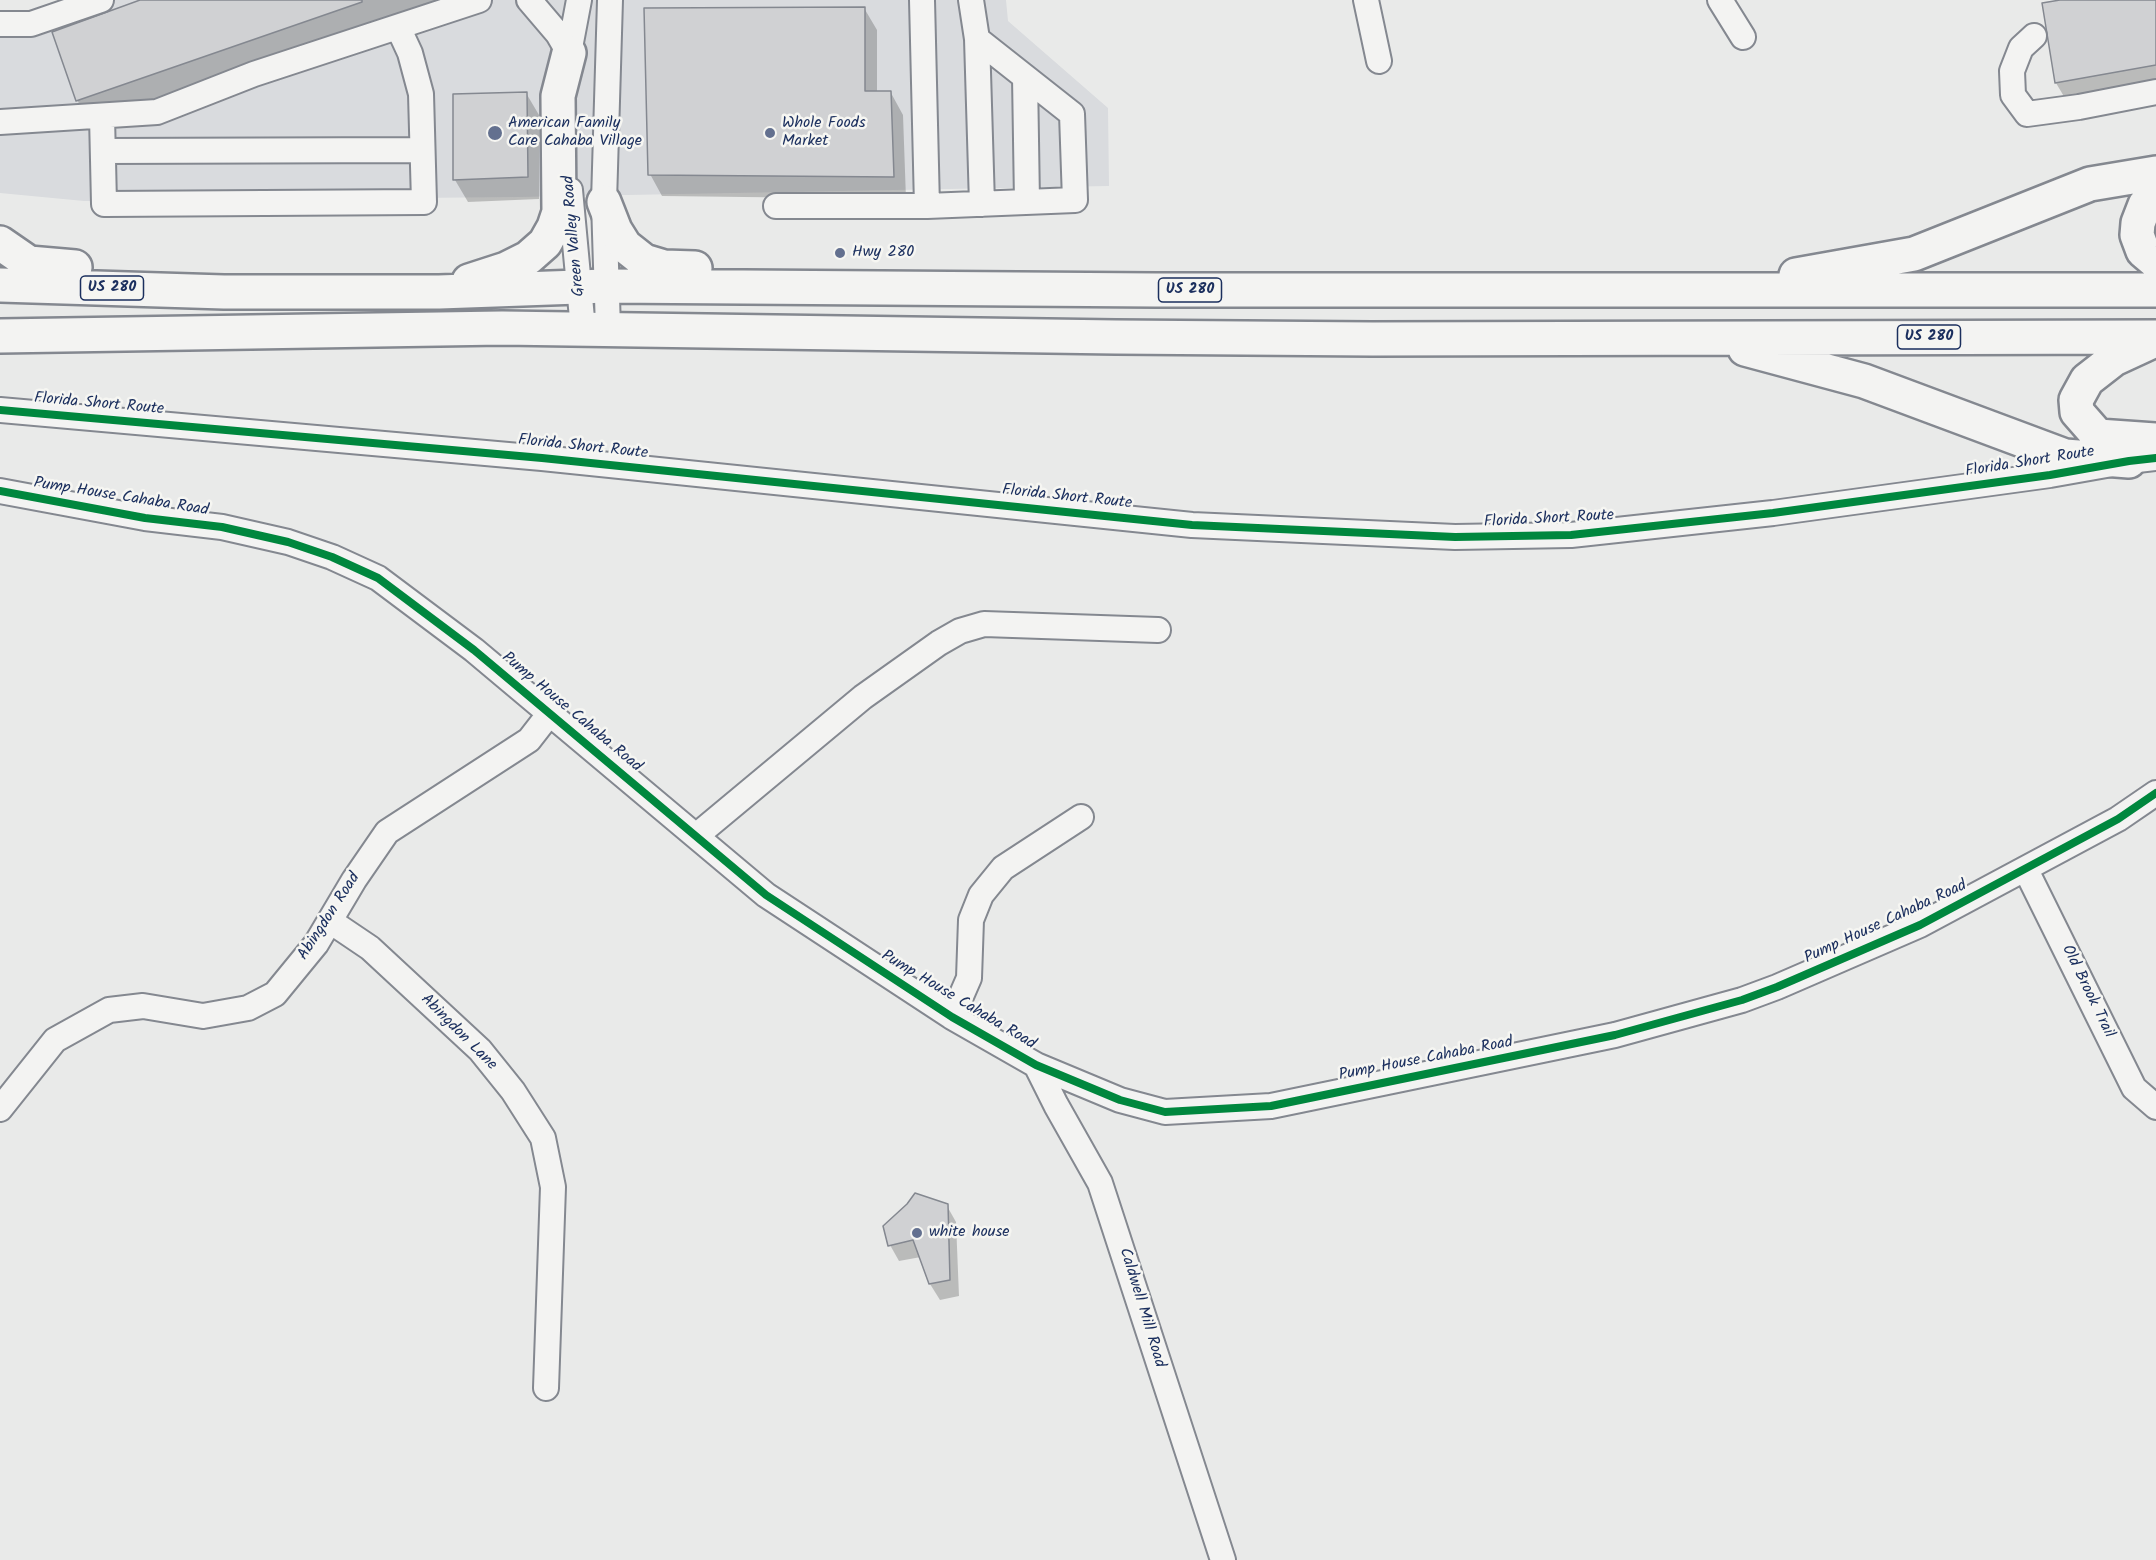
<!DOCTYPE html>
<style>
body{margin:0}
canvas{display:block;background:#e9eae9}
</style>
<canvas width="2156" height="1560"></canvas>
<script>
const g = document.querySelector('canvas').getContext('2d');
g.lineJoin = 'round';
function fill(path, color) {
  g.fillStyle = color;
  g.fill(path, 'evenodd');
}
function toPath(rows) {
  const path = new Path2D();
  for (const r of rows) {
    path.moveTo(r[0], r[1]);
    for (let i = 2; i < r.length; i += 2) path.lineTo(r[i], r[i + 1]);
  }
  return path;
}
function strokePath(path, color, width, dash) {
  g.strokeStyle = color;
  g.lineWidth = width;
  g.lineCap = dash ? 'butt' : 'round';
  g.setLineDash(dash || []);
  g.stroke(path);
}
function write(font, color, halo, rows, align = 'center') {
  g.font = font + ' Kalam,sans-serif';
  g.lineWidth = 5;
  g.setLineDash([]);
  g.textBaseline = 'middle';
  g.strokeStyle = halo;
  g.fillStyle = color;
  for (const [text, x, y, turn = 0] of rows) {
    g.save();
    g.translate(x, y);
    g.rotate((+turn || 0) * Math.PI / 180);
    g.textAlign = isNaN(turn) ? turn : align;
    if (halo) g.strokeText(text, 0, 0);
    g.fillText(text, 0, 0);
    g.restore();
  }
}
const built = toPath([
 [63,0,1006,0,1008,21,1108,108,1109,186,520,197,84,201,0,193,0,14,27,12]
]);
const shadow = toPath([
 [148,0,483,0,96,133,77,100],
 [2069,0,2156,0,2156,89,2069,105,2056,83],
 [864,8,877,30,877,93,891,93,903,115,906,199,662,196,650,174],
 [526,93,539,115,539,199,468,202,455,180],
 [947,1206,956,1222,959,1296,940,1300,930,1284,921,1257,899,1261,890,1245]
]);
const building = toPath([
 [140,0,362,0,362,2,76,101,52,32,140,0],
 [2060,0,2156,0,2156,65,2055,83,2042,3,2060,0],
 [865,7,865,91,891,91,894,177,648,175,644,8,865,7],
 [527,92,528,177,453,180,453,94,527,92],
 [915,1193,948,1204,950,1280,929,1284,913,1240,888,1246,883,1226,907,1204,915,1193]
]);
const minor = toPath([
 [529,0,558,34,569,53],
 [922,0,927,206,1075,200,1072,114,977,39,971,0],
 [1366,0,1379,61],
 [1720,0,1743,37],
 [0,24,31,24,101,0],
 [2034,36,2021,48,2012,71,2013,95,2027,114,2079,107,2156,92],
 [977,39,982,204],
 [569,69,569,53,579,0],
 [1025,77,1027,202],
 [102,116,104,204,424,202,421,94,410,53,398,27],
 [0,122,157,112,254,74,479,0],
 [103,151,422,150],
 [570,190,583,329],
 [776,206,927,206],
 [608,329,604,202,610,0],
 [0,410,542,458,1192,525,1455,537,1571,535,1773,513,2050,475,2129,461,2156,458],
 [0,491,145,518,222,527,288,542,332,557,378,578,474,650,766,895,952,1017,1036,1065,1120,1100,1165,1112,1271,1106,1615,1035,1742,1000,1777,987,1920,925,2118,819,2156,793],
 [696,836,863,697,939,643,960,631,984,624,1158,630],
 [2026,870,2134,1088,2156,1107],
 [330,921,370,948,480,1050,513,1091,543,1138,553,1187,546,1388],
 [952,1017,969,978,971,920,981,895,1003,868,1081,817],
 [1036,1065,1056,1105,1100,1183,1223,1560],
 [0,1109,55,1040,109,1010,143,1006,203,1016,248,1008,275,994,316,944,354,880,387,832,529,740,550,713]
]);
const highway = toPath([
 [2156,195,2145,205,2138,223,2137,235,2143,251,2156,262],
 [604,202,615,230,625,246,644,261,664,267,695,268],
 [0,243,29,263,75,267],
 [1796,275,1914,254,2090,184,2156,173],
 [469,281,506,269,528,258,545,243,554,227,559,212,558,96,569,53],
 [0,285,224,292,439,292,606,286,1156,290,2156,290],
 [0,336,502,328,1116,337,1373,339,2156,337],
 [2153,341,2114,359,2087,380,2076,400,2077,412,2098,436,2156,440],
 [1745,349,1864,381,2065,456,2129,461]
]);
const cycleway = toPath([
 [0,410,542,458,1192,525,1455,537,1571,535,1773,513,2050,475,2129,461,2156,458],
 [0,491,145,518,222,527,288,542,332,557,378,578,474,650,766,895,952,1017,1036,1065,1120,1100,1165,1112,1271,1106,1615,1035,1742,1000,1777,987,1920,925,2118,819,2156,793]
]);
const markers = [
 [495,133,8,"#63708f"],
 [770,133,6,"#63708f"],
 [840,253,6,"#63708f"],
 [917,1233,6,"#63708f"]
];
const shields = [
 [112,288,63],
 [1190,290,63],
 [1929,337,63]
];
const shieldNames = [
 ["US 280",112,288],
 ["US 280",1190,290],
 ["US 280",1929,337]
];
const poiNames = [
 ["American Family",508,124],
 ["Care Cahaba Village",508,142],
 ["Whole Foods",782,124],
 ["Market",782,142],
 ["Hwy 280",852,253],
 ["white house",929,1233]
];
const streetNames = [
 ["Green Valley Road",575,236,-95],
 ["Florida Short Route",99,405,5],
 ["Florida Short Route",583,448,6],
 ["Florida Short Route",2030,463,-9],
 ["Pump House Cahaba Road",121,498,9],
 ["Florida Short Route",1067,498,6],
 ["Florida Short Route",1549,520,-3],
 ["Pump House Cahaba Road",571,713,40],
 ["Abingdon Road",330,917,-57],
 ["Pump House Cahaba Road",1886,923,-25],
 ["Old Brook Trail",2087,992,64],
 ["Pump House Cahaba Road",958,1001,31],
 ["Abingdon Lane",458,1033,45],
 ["Pump House Cahaba Road",1426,1060,-11],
 ["Caldwell Mill Road",1141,1308,73]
];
fill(built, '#d9dbde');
fill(shadow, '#0003');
fill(building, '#d0d1d3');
strokePath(building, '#848890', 1.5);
strokePath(minor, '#848890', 28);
strokePath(highway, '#848890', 38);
strokePath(minor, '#f3f3f2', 24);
strokePath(highway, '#f3f3f2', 33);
strokePath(cycleway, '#00873e', 8);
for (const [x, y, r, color] of markers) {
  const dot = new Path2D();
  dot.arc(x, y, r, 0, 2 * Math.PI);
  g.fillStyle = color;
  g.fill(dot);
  strokePath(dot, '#f6f6f2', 2);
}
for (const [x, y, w] of shields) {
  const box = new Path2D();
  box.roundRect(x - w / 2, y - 12, w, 24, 4.5);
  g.fillStyle = '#f6f6f2';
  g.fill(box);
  strokePath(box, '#1b2f5e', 1.5);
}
write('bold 15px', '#1b2f5e', null, shieldNames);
write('16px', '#1b2f5e', '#f6f6f2', poiNames, 'left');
write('16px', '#1b2f5e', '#f6f6f2', streetNames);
</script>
